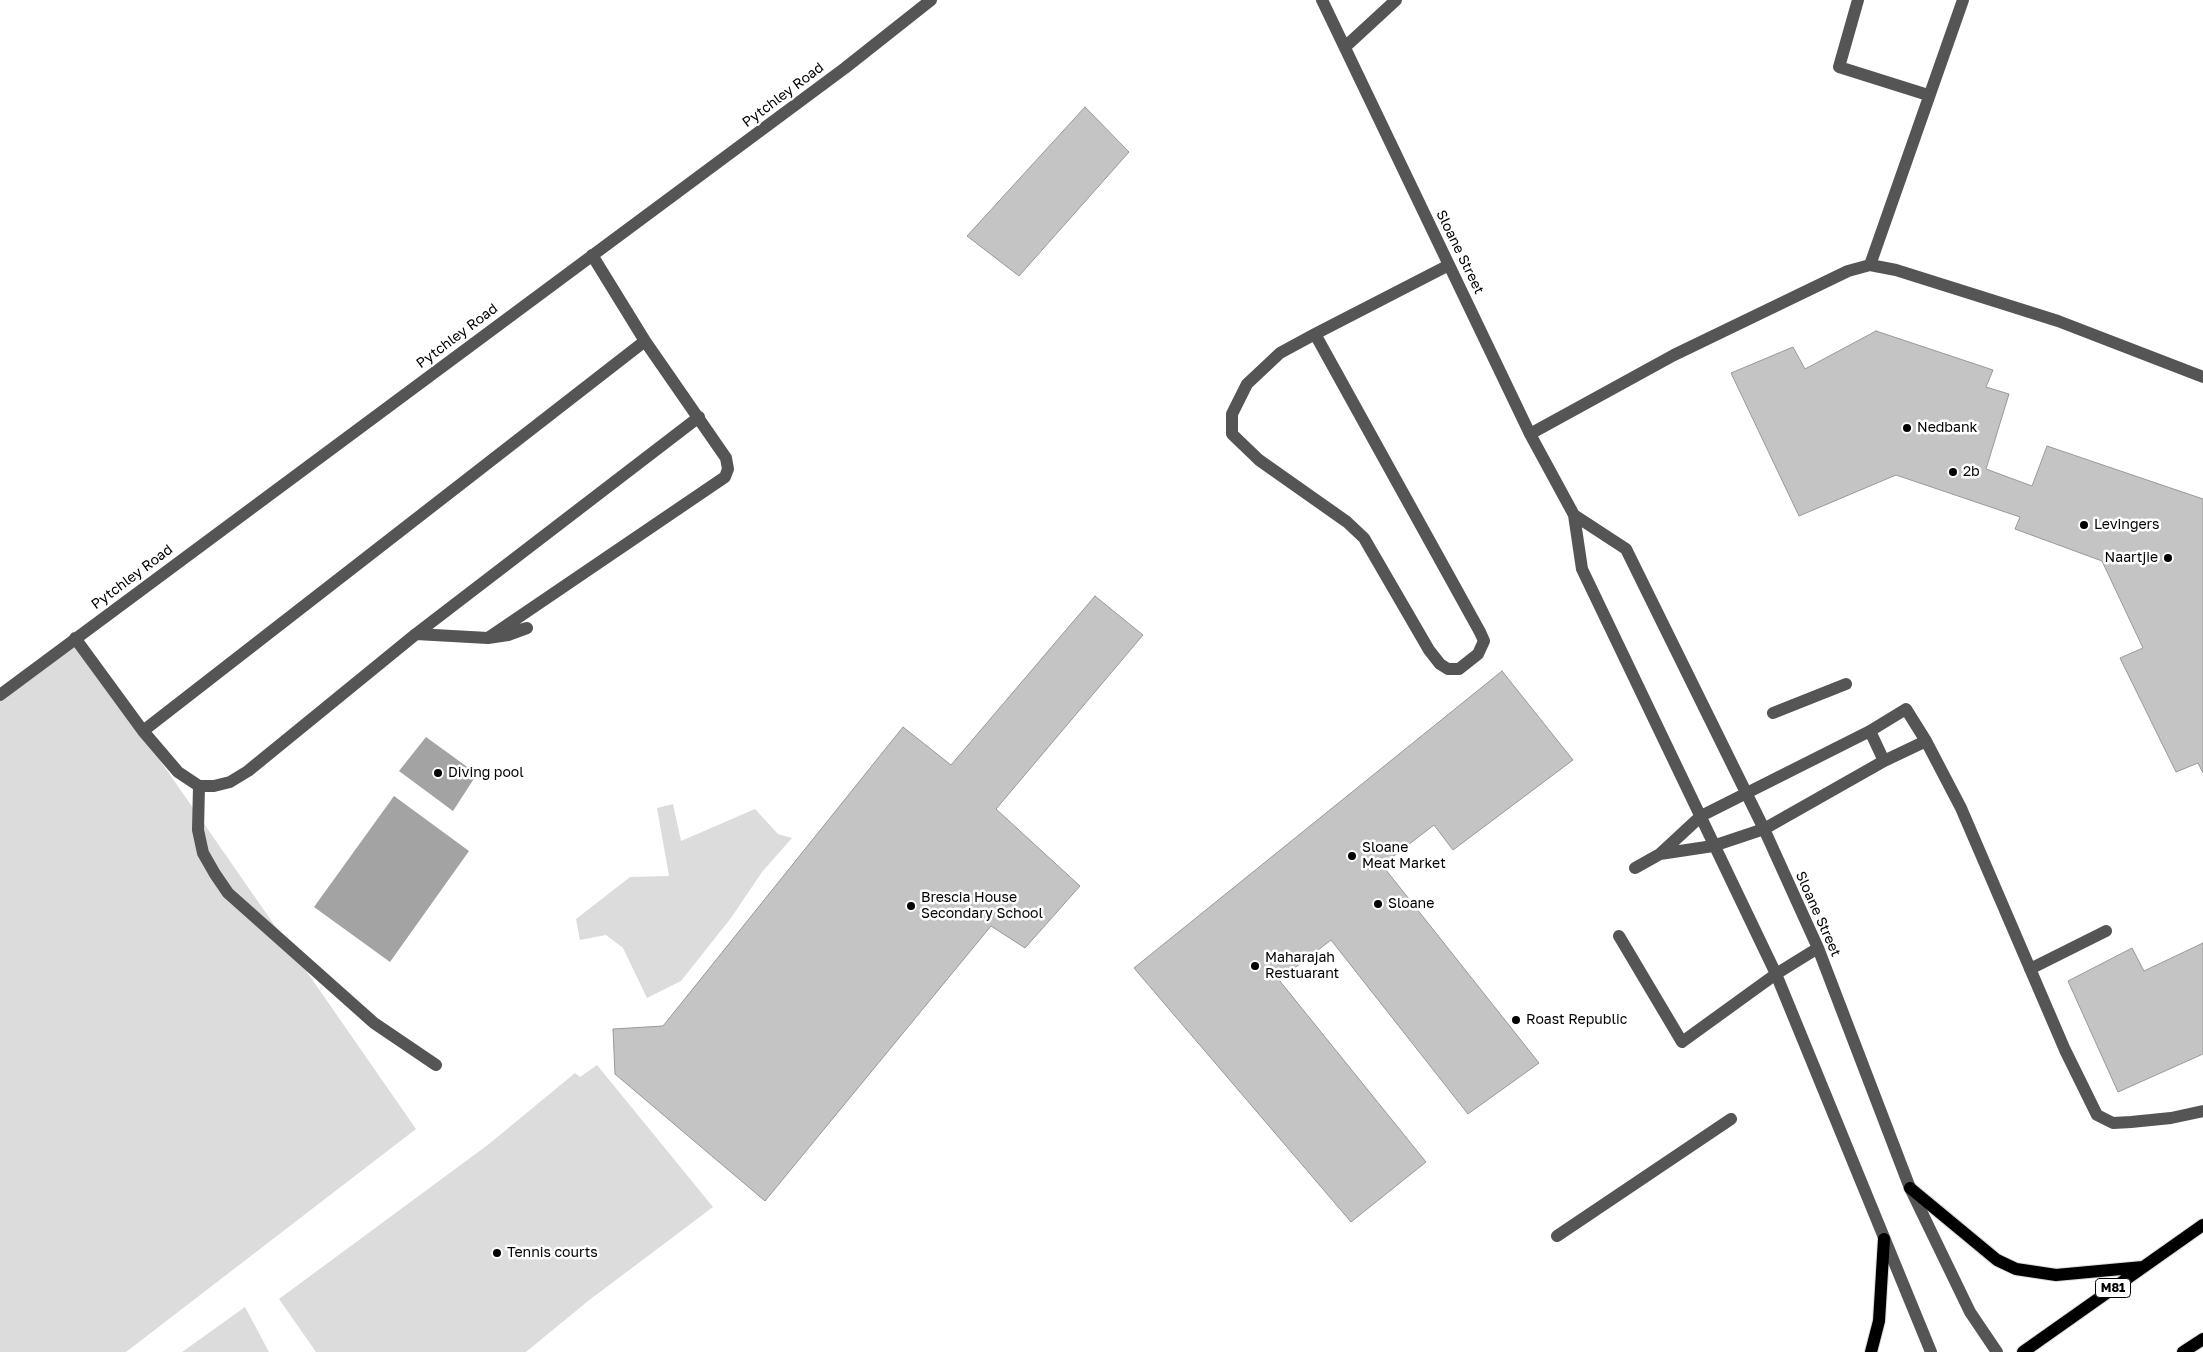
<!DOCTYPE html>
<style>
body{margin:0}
canvas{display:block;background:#fff}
</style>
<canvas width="2203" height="1352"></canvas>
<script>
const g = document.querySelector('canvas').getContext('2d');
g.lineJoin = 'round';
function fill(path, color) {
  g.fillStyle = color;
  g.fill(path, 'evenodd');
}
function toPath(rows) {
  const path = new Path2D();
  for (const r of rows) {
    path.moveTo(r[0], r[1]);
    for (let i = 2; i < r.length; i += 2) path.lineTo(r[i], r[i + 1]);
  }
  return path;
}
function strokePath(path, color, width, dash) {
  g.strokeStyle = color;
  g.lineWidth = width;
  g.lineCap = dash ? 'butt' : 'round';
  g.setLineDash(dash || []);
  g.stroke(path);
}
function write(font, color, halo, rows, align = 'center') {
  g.font = font + ' "Golos Text",sans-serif';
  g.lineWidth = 5;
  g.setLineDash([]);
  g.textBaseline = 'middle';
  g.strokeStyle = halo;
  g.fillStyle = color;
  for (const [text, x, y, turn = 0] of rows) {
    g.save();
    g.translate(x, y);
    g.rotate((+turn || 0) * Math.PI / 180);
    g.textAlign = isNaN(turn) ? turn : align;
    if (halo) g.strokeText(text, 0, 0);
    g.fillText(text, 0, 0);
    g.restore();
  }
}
const green = toPath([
 [75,638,416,1129,126,1352,0,1352,0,699],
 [673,804,681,841,755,809,778,834,792,838,762,872,731,918,681,981,647,998,623,948,606,935,580,940,576,919,630,877,669,876,657,808],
 [597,1065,713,1207,588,1301,526,1352,316,1352,279,1299,489,1144,575,1073,580,1077],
 [245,1307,269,1352,182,1352]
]);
const water = toPath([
 [426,737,477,774,453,811,399,771],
 [394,796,469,851,390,962,314,907]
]);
const building = toPath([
 [1085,107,1129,152,1019,276,967,236,1085,107],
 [1876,331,1993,370,1986,387,2009,394,1986,469,2032,486,2047,446,2203,499,2203,773,2198,763,2176,772,2120,658,2143,648,2102,561,2015,529,2020,517,1896,475,1799,516,1731,373,1793,347,1805,369,1876,331],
 [1095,596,1143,635,996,809,1080,886,1025,948,991,926,765,1201,615,1074,613,1029,663,1026,903,727,951,765,1095,596],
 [1502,671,1573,760,1453,850,1434,825,1382,865,1539,1063,1468,1114,1331,940,1279,980,1426,1162,1351,1222,1134,968,1502,671],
 [2203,943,2203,1054,2118,1092,2068,981,2132,948,2144,971,2203,943]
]);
const minor = toPath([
 [1322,0,1530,434,1574,515,1582,569,1776,974,1931,1352],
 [1858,0,1839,67,1928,95],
 [1345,47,1396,0],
 [1870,265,1963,0],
 [1315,334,1480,632,1484,641,1478,654,1459,669,1448,669,1440,664,1429,650,1364,538,1347,522,1259,460,1232,434,1232,414,1247,384,1280,353,1315,334,1449,265],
 [1530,434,1674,355,1848,271,1870,265,1896,270,2058,321,2203,377],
 [1574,515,1626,549,1764,829,1818,948,1910,1188,1970,1312,1997,1352],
 [416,634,488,638,508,635,527,628,488,638,725,477,728,469,726,458,645,341,592,255],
 [75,638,143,731,178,772,199,786,214,786,230,782,248,771,416,634,699,417],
 [0,695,845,68,931,0],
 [1773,713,1846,684],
 [143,731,645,341],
 [1870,731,1884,761],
 [199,786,198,830,203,853,215,874,228,893,374,1023,436,1065],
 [1660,854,1713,846,1764,829,1884,761,1926,741],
 [1635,868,1660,854,1701,816,1870,731,1906,709,1926,741,1961,808,2065,1050,2097,1115,2113,1123,2131,1122,2171,1118,2203,1111],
 [1619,936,1682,1042,1776,974,1818,948],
 [2030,969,2106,931],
 [1557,1236,1731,1119]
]);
const major = toPath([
 [1910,1188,1997,1260,2016,1269,2056,1275,2143,1267],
 [1871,1352,1879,1321,1884,1239],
 [2023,1352,2203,1225],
 [2183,1352,2203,1339]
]);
const markers = [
 [1907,428,5,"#000"],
 [1953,472,5,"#000"],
 [2084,525,5,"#000"],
 [2168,558,5,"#000"],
 [438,773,5,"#000"],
 [1352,856,5,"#000"],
 [1378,904,5,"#000"],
 [911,906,5,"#000"],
 [1255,966,5,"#000"],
 [1516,1020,5,"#000"],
 [497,1253,5,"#000"]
];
const shields = [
 [2113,1288,35]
];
const shieldNames = [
 ["M81",2113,1288]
];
const streetNames = [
 ["Pytchley Road",783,95,-37],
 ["Sloane Street",1460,252,64],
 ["Pytchley Road",457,336,-37],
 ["Pytchley Road",132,577,-37],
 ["Sloane Street",1818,914,66]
];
const poiNames = [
 ["Nedbank",1917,428],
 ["2b",1963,472],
 ["Levingers",2094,525],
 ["Naartjie",2158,558,"right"],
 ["Diving pool",448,773],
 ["Sloane",1362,848],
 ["Meat Market",1362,864],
 ["Brescia House",921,898],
 ["Secondary School",921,914],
 ["Sloane",1388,904],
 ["Maharajah",1265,958],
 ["Restuarant",1265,974],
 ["Roast Republic",1526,1020],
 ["Tennis courts",507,1253]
];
fill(green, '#dcdcdc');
fill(water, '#a3a3a3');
fill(building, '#c4c4c4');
strokePath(building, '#999', 1);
strokePath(major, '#dbdbdb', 14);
strokePath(minor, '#555', 12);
strokePath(major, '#000', 12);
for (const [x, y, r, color] of markers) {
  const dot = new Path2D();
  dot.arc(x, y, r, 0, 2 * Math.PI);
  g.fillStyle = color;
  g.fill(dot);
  strokePath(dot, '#fff', 2);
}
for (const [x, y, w] of shields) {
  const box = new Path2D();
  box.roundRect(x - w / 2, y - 9.5, w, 19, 4);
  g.fillStyle = '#fff';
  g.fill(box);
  strokePath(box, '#000', 1);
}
write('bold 12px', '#000', null, shieldNames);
write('14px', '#000', '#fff', streetNames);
write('14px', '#000', '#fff', poiNames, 'left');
</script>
